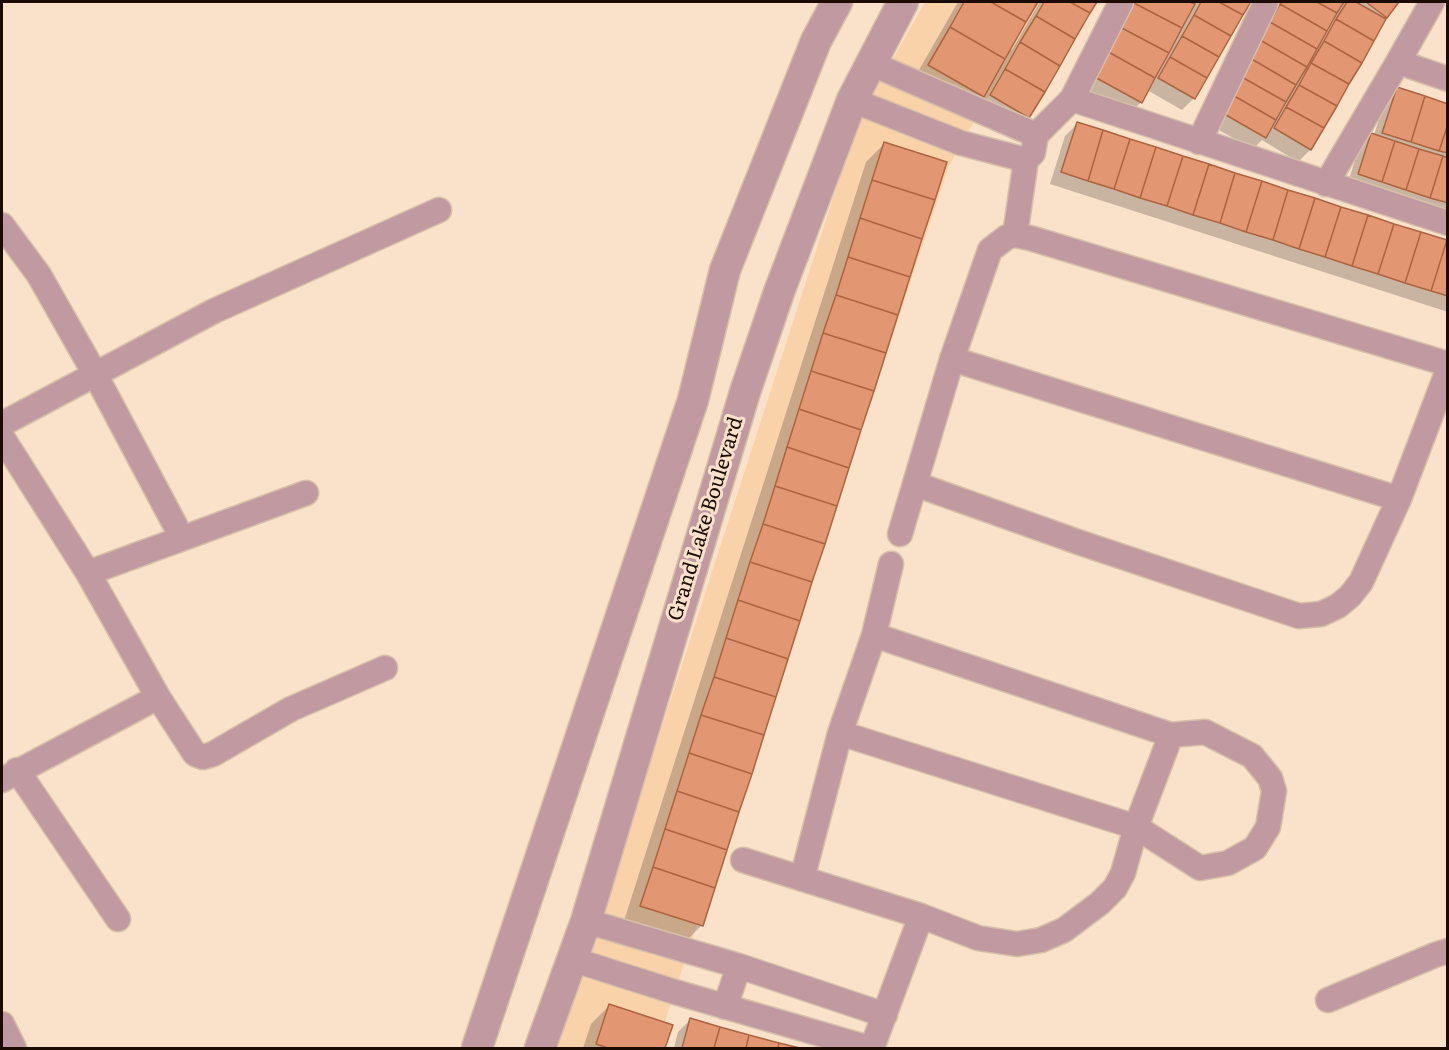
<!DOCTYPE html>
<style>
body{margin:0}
#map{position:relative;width:1449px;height:1050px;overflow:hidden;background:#fae1c9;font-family:Literata,serif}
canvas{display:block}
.frame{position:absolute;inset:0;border:3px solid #1c0b00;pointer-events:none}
</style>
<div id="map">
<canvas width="1449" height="1050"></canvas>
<div class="frame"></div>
</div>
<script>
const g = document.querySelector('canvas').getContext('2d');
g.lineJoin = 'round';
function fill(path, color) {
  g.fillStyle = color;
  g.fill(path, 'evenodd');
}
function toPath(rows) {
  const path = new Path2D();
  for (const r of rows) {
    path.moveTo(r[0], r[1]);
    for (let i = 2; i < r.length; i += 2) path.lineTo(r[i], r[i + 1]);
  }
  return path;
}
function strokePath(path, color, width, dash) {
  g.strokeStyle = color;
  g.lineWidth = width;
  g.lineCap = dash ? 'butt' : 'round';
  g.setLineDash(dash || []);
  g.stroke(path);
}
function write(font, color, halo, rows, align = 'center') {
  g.font = font + ' Literata,serif';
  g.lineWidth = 6;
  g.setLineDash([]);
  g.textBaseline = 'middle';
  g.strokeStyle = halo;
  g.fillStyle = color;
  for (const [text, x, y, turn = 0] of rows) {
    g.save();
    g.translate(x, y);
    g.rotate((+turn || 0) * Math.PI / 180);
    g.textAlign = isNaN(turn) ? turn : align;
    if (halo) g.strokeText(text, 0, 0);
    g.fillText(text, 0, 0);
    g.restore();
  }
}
const built = toPath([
 [925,2,1041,2,949,166,656,1048,558,1048,858,121]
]);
const shadow = toPath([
 [958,2,1036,2,1010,49,1012,50,1040,2,1095,2,1028,117,1016,129,979,108,987,92,965,114,911,84],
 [1127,2,1249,2,1194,98,1182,110,1147,90,1141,102,1129,114,1080,87],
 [1278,2,1397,2,1384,19,1310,150,1298,162,1262,140,1253,149,1208,124],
 [1397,89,1448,105,1448,219,1347,186,1359,147,1371,134,1374,135,1385,101],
 [1077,124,1448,242,1448,312,1050,184,1065,136],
 [885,143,702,925,684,943,623,924,866,162],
 [609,1006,671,1026,663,1048,583,1048,591,1024],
 [690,1020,795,1048,674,1048,678,1032]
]);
const building = toPath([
 [964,2,991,2,1026,22,1005,59,950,27,964,2],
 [991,2,1038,2,1026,22,991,2],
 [1044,2,1070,2,1090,13,1075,39,1036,16,1044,2],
 [1070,2,1097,2,1090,13,1070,2],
 [1132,2,1182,28,1169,53,1118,26,1132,2],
 [1132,2,1190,2,1195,4,1182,28,1132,2],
 [1201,2,1219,2,1243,15,1231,36,1194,15,1201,2],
 [1219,2,1251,2,1243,15,1219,2],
 [1282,2,1317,2,1337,13,1327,31,1280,4,1282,2],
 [1317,2,1344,2,1337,13,1317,2],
 [1347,2,1356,2,1386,19,1374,41,1336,19,1347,2],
 [1366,2,1399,2,1387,18,1366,2],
 [1280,4,1327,31,1317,49,1270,22,1280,4],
 [1194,15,1231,36,1219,57,1182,36,1194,15],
 [1036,16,1075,39,1060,66,1020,42,1036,16],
 [1336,19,1374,41,1362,63,1324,41,1336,19],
 [1270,22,1317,49,1307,67,1260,40,1270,22],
 [1118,26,1169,53,1155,78,1105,50,1118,26],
 [950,27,1005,59,984,97,928,65,950,27],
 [1182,36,1219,57,1207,78,1170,57,1182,36],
 [1260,40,1307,67,1296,85,1250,58,1260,40],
 [1324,41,1362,63,1349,84,1311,63,1324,41],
 [1020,42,1060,66,1045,92,1005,69,1020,42],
 [1105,50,1155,78,1142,103,1091,75,1105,50],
 [1170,57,1207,78,1195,99,1158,78,1170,57],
 [1250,58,1296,85,1286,102,1240,76,1250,58],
 [1311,63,1349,84,1337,106,1299,85,1311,63],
 [1005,69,1045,92,1029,118,990,95,1005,69],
 [1240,76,1286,102,1276,120,1229,93,1240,76],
 [1299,85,1337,106,1324,128,1286,107,1299,85],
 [1397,87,1425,96,1411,142,1382,133,1397,87],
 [1229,93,1276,120,1266,138,1219,111,1229,93],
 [1425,96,1448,104,1448,124,1439,151,1411,142,1425,96],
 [1286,107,1324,128,1311,150,1274,128,1286,107],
 [1077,122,1103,130,1088,181,1061,172,1077,122],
 [1448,124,1448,153,1439,151,1448,124],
 [1103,130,1130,139,1114,189,1088,181,1103,130],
 [1371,133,1395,141,1382,182,1358,174,1371,133],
 [1130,139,1156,147,1140,198,1114,189,1130,139],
 [1395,141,1419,149,1406,190,1382,182,1395,141],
 [884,142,947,162,935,200,872,180,884,142],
 [1156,147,1183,156,1167,206,1140,198,1156,147],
 [1419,149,1443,156,1430,198,1406,190,1419,149],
 [1183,156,1209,164,1193,215,1167,206,1183,156],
 [1443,156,1448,158,1448,203,1430,198,1443,156],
 [1209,164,1235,173,1220,223,1193,215,1209,164],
 [1235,173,1262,181,1246,232,1220,223,1235,173],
 [872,180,935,200,922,239,860,218,872,180],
 [1262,181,1288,190,1273,240,1246,232,1262,181],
 [1288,190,1315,198,1299,249,1273,240,1288,190],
 [1315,198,1341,207,1325,257,1299,249,1315,198],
 [1341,207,1368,215,1352,266,1325,257,1341,207],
 [1368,215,1394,224,1378,274,1352,266,1368,215],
 [860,218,922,239,910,277,848,257,860,218],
 [1394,224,1421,232,1405,283,1378,274,1394,224],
 [1421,232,1447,240,1431,291,1405,283,1421,232],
 [1447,240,1448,240,1448,296,1431,291,1447,240],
 [848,257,910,277,898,315,836,295,848,257],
 [836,295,898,315,886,353,823,333,836,295],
 [823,333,886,353,874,391,811,371,823,333],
 [811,371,874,391,861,430,799,409,811,371],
 [799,409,861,430,849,468,787,447,799,409],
 [787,447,849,468,837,506,775,486,787,447],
 [775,486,837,506,825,544,763,524,775,486],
 [763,524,825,544,812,582,750,562,763,524],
 [750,562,812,582,800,621,738,600,750,562],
 [738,600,800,621,788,659,726,638,738,600],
 [726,638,788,659,776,697,714,677,726,638],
 [714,677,776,697,764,735,701,715,714,677],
 [701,715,764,735,752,774,689,753,701,715],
 [689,753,752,774,739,812,677,791,689,753],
 [677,791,739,812,727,850,665,829,677,791],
 [665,829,727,850,715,888,653,867,665,829],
 [653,867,715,888,703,926,640,906,653,867],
 [609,1004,673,1025,665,1048,608,1048,596,1044,609,1004],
 [690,1018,720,1027,714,1048,682,1048,690,1018],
 [720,1027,749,1035,746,1048,714,1048,720,1027],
 [749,1035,779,1043,778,1048,746,1048,749,1035],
 [779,1043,800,1048,778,1048,779,1043]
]);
const minor = toPath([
 [1398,62,1432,2],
 [870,63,1036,135],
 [1072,99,1121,2],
 [852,100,961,143,1026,160],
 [1199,142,1266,2],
 [1326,184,1398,62,1448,79],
 [2,225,39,275,95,374,182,538],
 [1015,235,1026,160,1033,153,1036,135,1072,99,1448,223],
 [952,359,1399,499],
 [2,424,214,311,439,210],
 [2,437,88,573,158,697,2,780],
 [915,484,1081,543,1299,616,1321,614,1338,606,1350,596,1361,582,1399,499,1448,370],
 [900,534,952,359,990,250,1007,237,1015,235,1030,238,1448,364],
 [88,573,306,493],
 [874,635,1171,735],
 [158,697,195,754,203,757,213,754,291,709,385,668],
 [17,770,118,919],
 [743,860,921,916,978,938,1017,944,1041,940,1064,930,1100,903,1115,888,1123,873,1136,827,1171,735,1205,732,1252,756,1270,778,1274,791,1268,827,1255,848,1228,863,1200,868,1136,827,840,733],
 [802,879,840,733,874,635,891,564],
 [586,921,739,966,885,1015],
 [571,959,675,992,869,1048],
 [1328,1000,1435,955,1448,951],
 [725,1007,739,966],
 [2,1024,14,1048],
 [872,1048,921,916]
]);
const tertiary = toPath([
 [477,1048,693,400,725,270,816,41,837,2],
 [540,1048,586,921,745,392,779,292,852,100,903,2]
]);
const streetNames = [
 ["Grand Lake Boulevard",706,519,-73]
];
fill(built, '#fad2aa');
fill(shadow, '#0003');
fill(building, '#e29672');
strokePath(building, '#ac6441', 1.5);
strokePath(minor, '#d6bfa9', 27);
strokePath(tertiary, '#d6bfa9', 33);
strokePath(minor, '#c19aa1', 24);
strokePath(tertiary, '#c19aa1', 30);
write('20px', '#1c0b00', '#fae1c9', streetNames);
</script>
